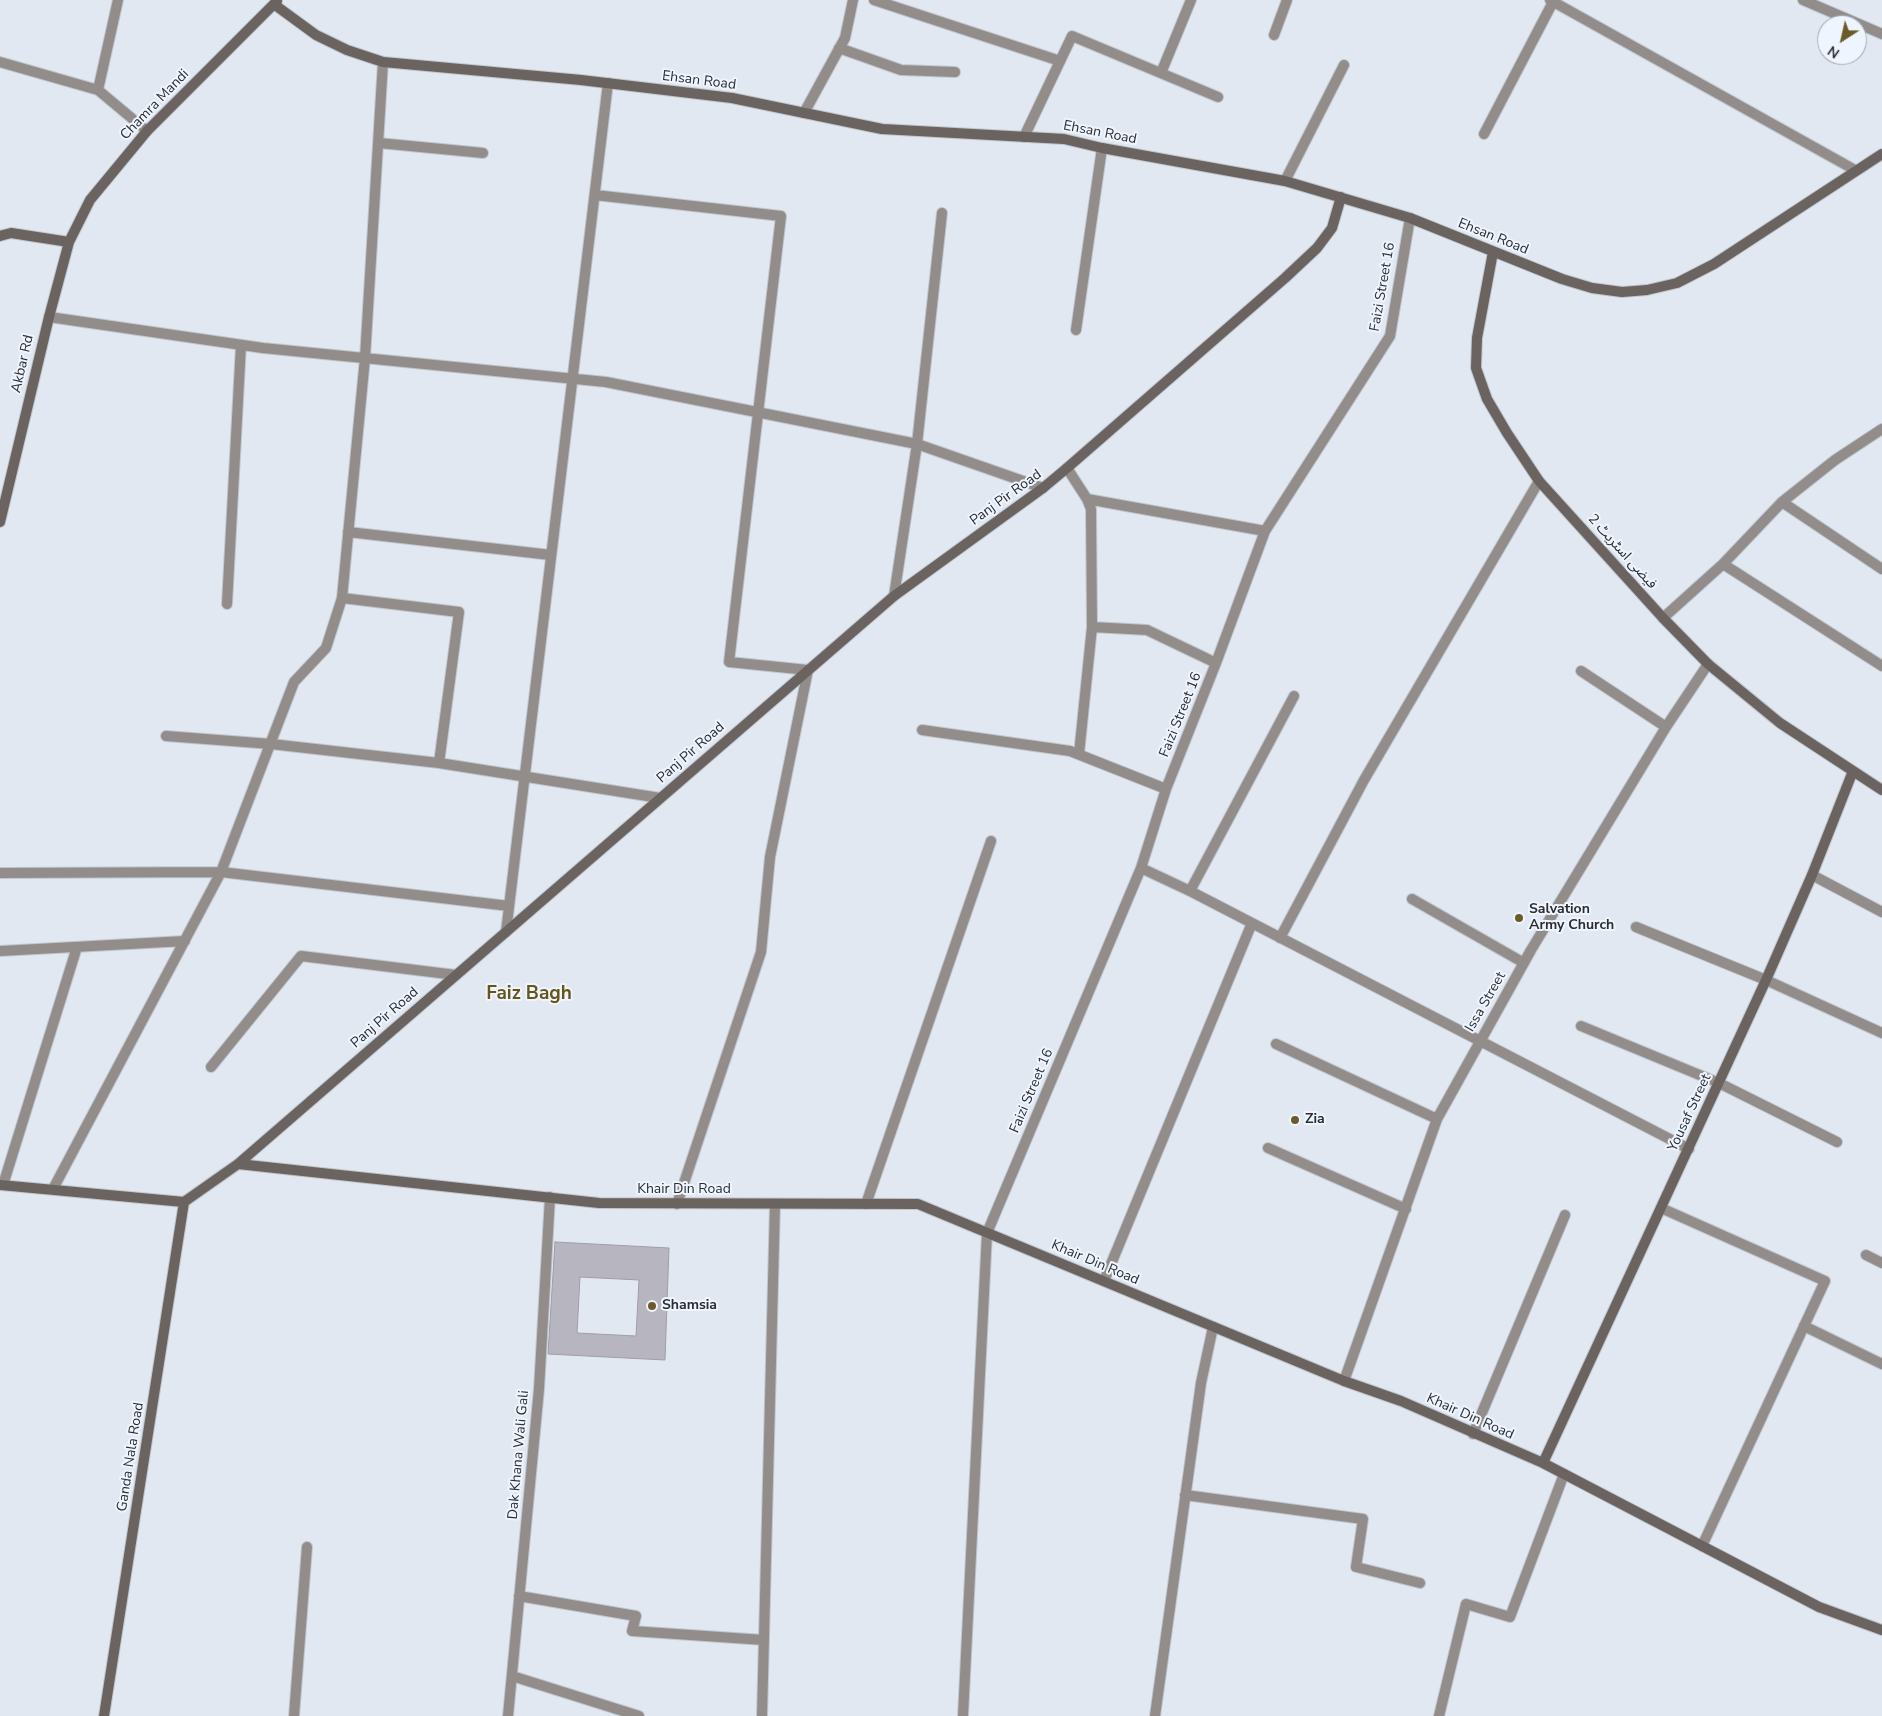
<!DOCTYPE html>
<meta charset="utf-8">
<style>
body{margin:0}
#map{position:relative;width:1882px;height:1716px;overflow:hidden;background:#e2e8f1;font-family:"Nunito Sans",sans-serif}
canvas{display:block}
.north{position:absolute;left:1817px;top:15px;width:50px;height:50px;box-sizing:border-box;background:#eff5fe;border:1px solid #a1a5ac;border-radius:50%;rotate:215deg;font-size:14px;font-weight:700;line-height:20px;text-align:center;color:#2b2d31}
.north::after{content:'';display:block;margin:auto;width:18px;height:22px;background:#6b5b29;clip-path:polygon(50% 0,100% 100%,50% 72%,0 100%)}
</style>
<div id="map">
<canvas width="1882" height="1716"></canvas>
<div class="north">N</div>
</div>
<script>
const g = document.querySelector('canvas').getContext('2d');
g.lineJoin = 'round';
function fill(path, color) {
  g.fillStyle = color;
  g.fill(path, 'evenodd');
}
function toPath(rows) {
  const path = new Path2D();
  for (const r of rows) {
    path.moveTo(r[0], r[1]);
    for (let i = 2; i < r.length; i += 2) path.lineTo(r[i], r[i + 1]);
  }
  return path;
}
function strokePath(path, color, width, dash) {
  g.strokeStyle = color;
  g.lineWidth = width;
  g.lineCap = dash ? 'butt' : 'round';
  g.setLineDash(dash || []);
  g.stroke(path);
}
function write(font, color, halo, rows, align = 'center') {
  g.font = font + ' "Nunito Sans","Noto Sans Arabic",sans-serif';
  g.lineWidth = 4;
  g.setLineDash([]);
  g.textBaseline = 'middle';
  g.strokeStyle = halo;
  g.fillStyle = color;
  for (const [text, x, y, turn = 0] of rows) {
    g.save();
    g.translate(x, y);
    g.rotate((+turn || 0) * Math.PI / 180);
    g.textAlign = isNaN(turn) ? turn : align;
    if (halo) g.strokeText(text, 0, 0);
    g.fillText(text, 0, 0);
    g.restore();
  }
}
const building = toPath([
 [555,1242,669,1248,665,1360,548,1354,555,1242],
 [580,1277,639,1280,636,1336,577,1333,580,1277]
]);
const lane = toPath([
 [0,873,221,872],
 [0,951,185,941],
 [211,1067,301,956,456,975],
 [3,1185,77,947],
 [53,1189,221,872,294,682,326,648,342,598],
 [866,1204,991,841],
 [1866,1255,1882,1263],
 [1804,1326,1882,1364],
 [1473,1434,1565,1215]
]);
const street = toPath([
 [874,0,1060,61],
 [1550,0,1855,170],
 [1803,0,1882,34],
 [1274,35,1287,0],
 [839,48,901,70,955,72],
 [0,62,98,90,147,131],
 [383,62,365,358,342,598,459,612,439,763,660,798],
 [1161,73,1191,0],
 [98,90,118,0],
 [804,113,845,38,853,0],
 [1484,134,1553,2],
 [1024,137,1072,36,1218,97],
 [379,143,483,153],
 [1285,181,1344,65],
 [595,195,781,216,729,662,808,670,770,857,761,952,677,1204],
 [49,317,263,348,606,382,917,444,1043,488],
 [1076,330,1102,148],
 [1067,468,1087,499,1091,509,1092,627,1147,630,1216,663],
 [1087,499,1265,531],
 [1782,502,1882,569],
 [348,532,551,555],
 [1723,564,1882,666],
 [894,596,917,444,942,213],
 [227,604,241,345],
 [1663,618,1723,564,1782,502,1835,460,1882,429],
 [1581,671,1666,727],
 [922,730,1070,751,1166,789],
 [166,736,271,744,439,763],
 [1079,754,1092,627],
 [1141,868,1190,891,1689,1149],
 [221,872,509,906],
 [1812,875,1882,912],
 [1190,891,1294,696],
 [1412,899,1524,963],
 [1636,927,1766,980,1882,1033],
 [506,932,608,83],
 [1280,938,1364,780,1539,481],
 [1581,1026,1719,1083,1837,1142],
 [1276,1044,1437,1119],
 [1268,1148,1406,1209],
 [1661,1208,1825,1281,1702,1546],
 [1104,1281,1252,923],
 [1344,1381,1437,1119,1531,950,1666,727,1708,664],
 [1185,1495,1363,1519,1356,1567,1420,1583],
 [519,1596,636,1616,632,1631,764,1640],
 [512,1676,639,1716],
 [294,1716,307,1547],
 [508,1716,539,1389,550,1197],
 [762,1716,775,1204],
 [963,1716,987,1233,1141,868,1166,789,1216,663,1265,531,1390,336,1410,218],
 [1155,1716,1201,1383,1213,1327],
 [1439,1716,1466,1604,1510,1617,1564,1474]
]);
const secondary = toPath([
 [275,5,316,35,347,50,383,62,581,80,732,98,882,129,1064,139,1102,148,1285,181,1410,218,1562,279,1592,288,1622,292,1647,290,1677,283,1714,264,1882,154],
 [0,236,11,233,69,242],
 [1493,252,1477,338,1476,368,1487,399,1507,433,1539,481,1663,618,1708,664,1780,723,1882,790],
 [0,522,49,317,69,242,90,200,147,131,277,1],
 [238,1164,599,1203,918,1204,1344,1381,1401,1401,1543,1463,1819,1607,1882,1630],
 [0,1185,184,1202],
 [184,1202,238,1164,894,596,1043,488,1067,468,1285,278,1317,248,1332,228,1341,197],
 [1543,1463,1766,980,1812,875,1853,771],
 [104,1716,184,1202]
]);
const markers = [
 [1519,918,5,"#6b5b29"],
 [1295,1120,5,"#6b5b29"],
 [652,1306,5,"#6b5b29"]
];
const streetNames = [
 ["Ehsan Road",699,81,7],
 ["Chamra Mandi",155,105,-46],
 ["Ehsan Road",1100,133,11],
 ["Ehsan Road",1493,237,22],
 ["Faizi Street 16",1383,287,-80],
 ["Akbar Rd",23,364,-77],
 ["Panj Pir Road",1006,498,-36],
 ["فیضی اسٹریٹ 2",1622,552,48],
 ["Faizi Street 16",1181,715,-68],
 ["Panj Pir Road",691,753,-41],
 ["Issa Street",1486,1002,-60],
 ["Panj Pir Road",385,1018,-41],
 ["Faizi Street 16",1032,1091,-67],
 ["Yousaf Street",1690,1113,-65],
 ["Khair Din Road",684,1190],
 ["Khair Din Road",1095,1263,23],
 ["Khair Din Road",1470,1417,24],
 ["Dak Khana Wali Gali",519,1455,-85],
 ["Ganda Nala Road",131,1457,-81]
];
const poiNames = [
 ["Salvation",1529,910],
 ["Army Church",1529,926],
 ["Zia",1305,1120],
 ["Shamsia",662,1306]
];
const districtNames = [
 ["Faiz Bagh",529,994]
];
fill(building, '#b7b5bf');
strokePath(building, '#9f9da7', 1);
strokePath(lane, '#c1c6ce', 12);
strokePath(street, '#c1c6ce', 12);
strokePath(secondary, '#c1c6ce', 12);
strokePath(lane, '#928d8b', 10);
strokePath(street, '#928d8b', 10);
strokePath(secondary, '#6a6360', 10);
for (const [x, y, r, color] of markers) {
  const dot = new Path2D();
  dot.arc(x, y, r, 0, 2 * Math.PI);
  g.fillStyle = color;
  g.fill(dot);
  strokePath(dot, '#eff5fe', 2);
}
write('14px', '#2b2d31', '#eff5fe', streetNames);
write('bold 14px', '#2b2d31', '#eff5fe', poiNames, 'left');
write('bold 19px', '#665519', '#eff5fe', districtNames);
</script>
